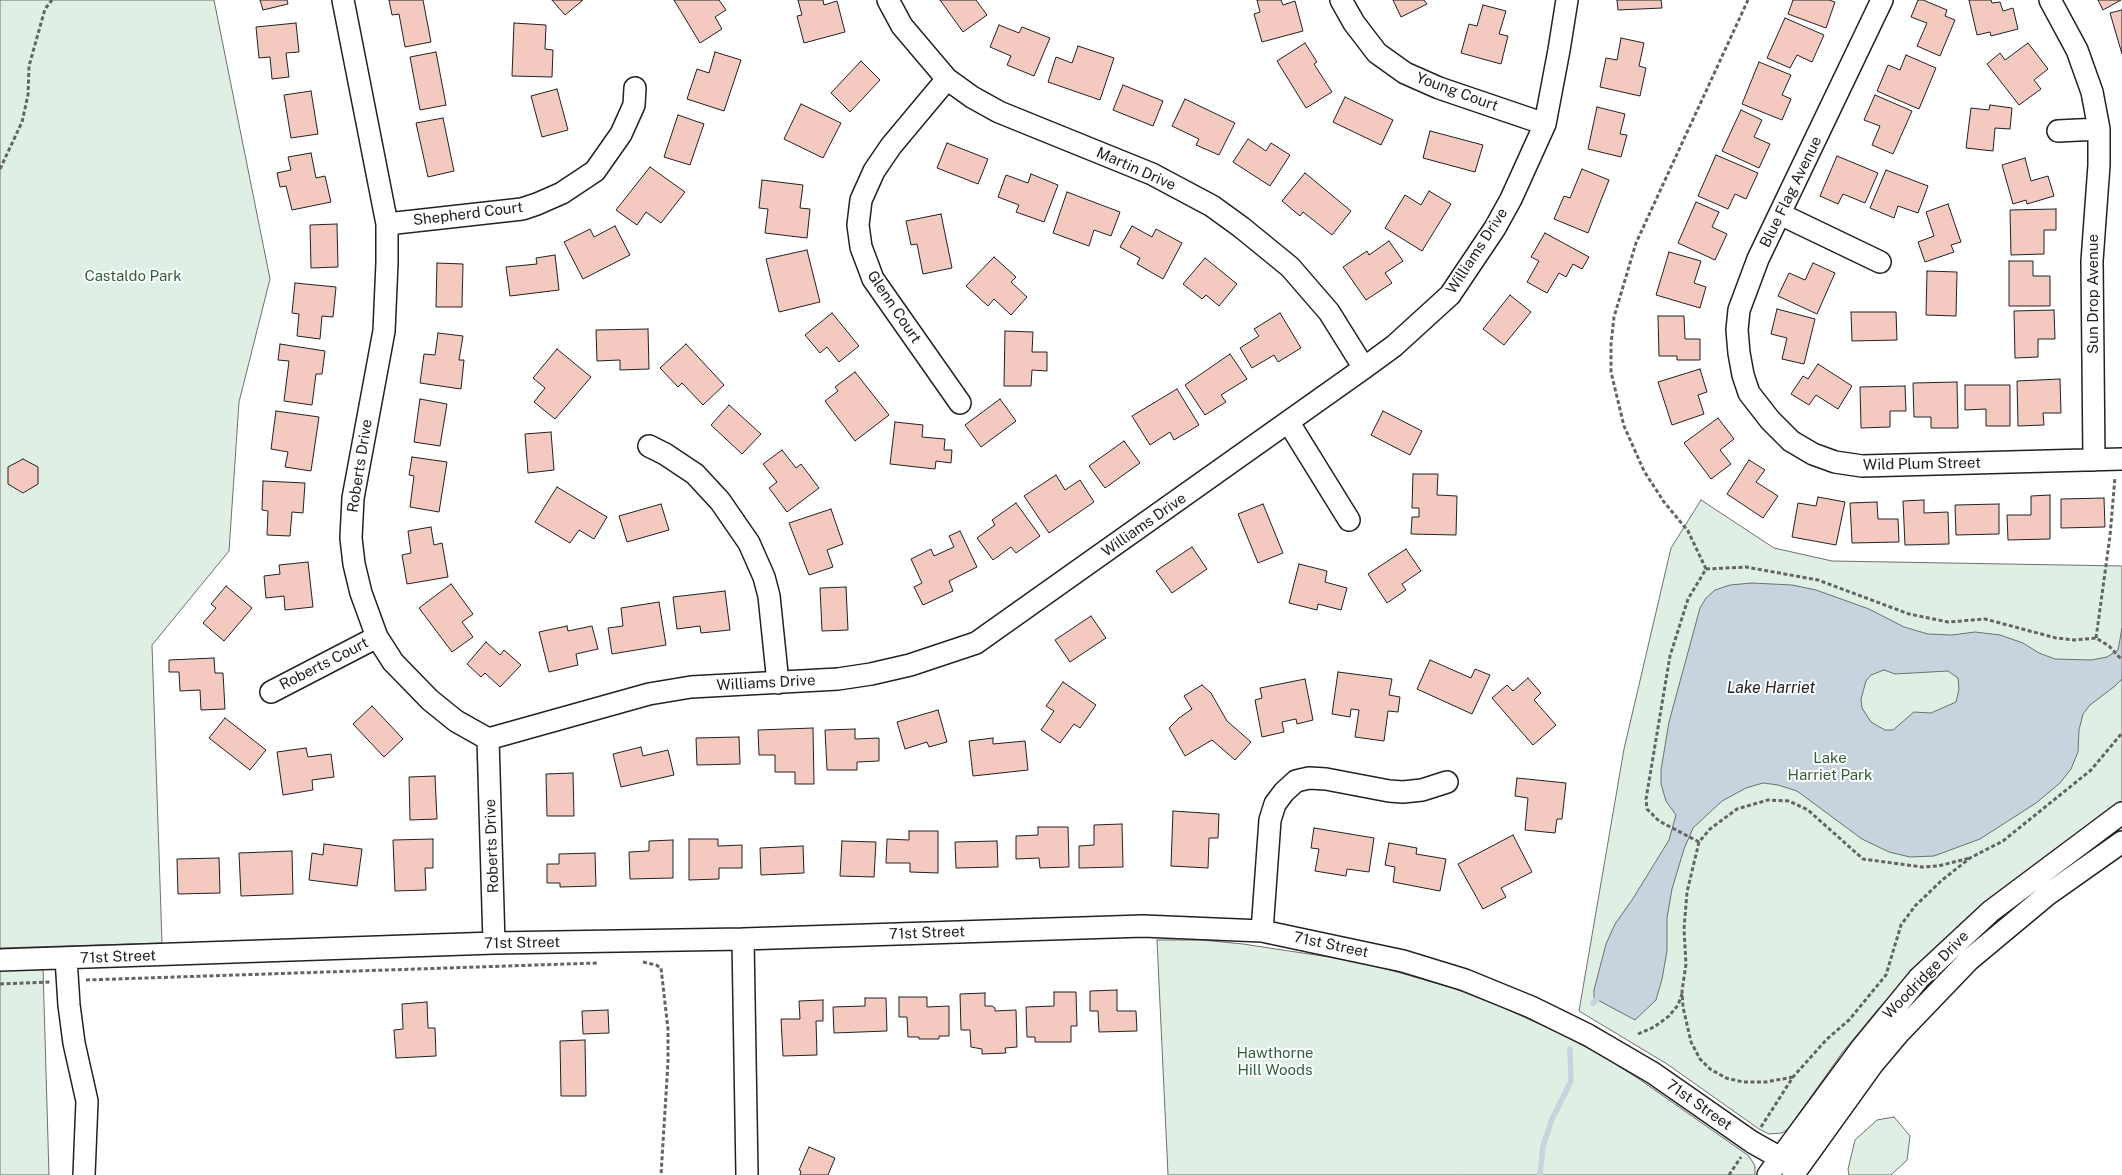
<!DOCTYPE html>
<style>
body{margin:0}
canvas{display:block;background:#fff}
</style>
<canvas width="2122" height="1175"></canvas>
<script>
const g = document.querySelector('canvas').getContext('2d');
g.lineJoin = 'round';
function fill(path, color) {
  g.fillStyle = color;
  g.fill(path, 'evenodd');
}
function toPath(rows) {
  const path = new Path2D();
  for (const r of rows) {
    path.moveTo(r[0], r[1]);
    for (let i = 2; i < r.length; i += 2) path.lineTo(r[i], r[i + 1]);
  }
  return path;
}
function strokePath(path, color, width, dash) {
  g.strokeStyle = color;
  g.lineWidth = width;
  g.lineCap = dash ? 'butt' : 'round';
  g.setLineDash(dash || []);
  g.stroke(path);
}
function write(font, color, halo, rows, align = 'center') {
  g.font = font + ' "Public Sans",sans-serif';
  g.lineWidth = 4;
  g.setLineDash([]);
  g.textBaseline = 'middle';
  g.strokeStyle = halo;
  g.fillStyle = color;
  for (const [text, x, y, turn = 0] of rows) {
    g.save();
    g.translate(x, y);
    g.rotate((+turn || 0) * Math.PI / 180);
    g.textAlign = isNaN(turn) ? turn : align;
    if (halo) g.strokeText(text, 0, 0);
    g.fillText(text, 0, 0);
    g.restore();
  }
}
const green = toPath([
 [0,0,214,0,270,279,239,402,229,551,152,645,162,943,0,948,0,0],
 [1701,500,1774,548,1832,561,2122,566,2122,803,1919,965,1879,1008,1842,1053,1788,1129,1782,1133,1769,1134,1759,1129,1667,1064,1579,1011,1624,749,1671,548,1701,500],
 [1157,940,1202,940,1243,944,1362,962,1453,988,1504,1008,1557,1032,1601,1055,1639,1079,1749,1156,1755,1166,1755,1175,1168,1175,1157,940],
 [43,968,49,1175,0,1175,0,969,43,968],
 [1894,1117,1910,1136,1907,1160,1891,1175,1849,1175,1848,1169,1855,1140,1877,1120,1894,1117]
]);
const water = toPath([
 [1752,583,1792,585,1816,590,1869,609,1904,627,1928,634,1952,635,1975,632,2000,635,2023,643,2039,653,2055,659,2091,660,2107,657,2118,650,2122,628,2122,679,2115,686,2090,705,2083,714,2079,730,2078,752,2071,769,2060,783,2036,803,1980,839,1934,856,1910,857,1889,852,1862,839,1797,791,1778,785,1763,783,1746,788,1722,801,1693,828,1684,849,1672,889,1667,918,1667,951,1662,979,1656,1000,1635,1020,1594,998,1594,990,1606,944,1615,924,1632,900,1669,840,1676,815,1666,801,1661,784,1661,770,1669,722,1700,608,1706,598,1715,590,1730,585,1752,583],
 [1884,670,1895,674,1948,671,1958,678,1959,689,1956,702,1931,713,1914,712,1893,730,1885,730,1871,722,1862,708,1861,699,1866,681,1871,675,1884,670]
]);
const stream = toPath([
 [1593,1003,1601,995],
 [1540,1175,1543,1146,1552,1119,1571,1081,1570,1049]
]);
const building = toPath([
 [260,0,287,0,288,4,263,10,260,0],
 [389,0,423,0,431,42,405,47,399,14,392,15,389,0],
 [552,0,583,0,565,15,552,0],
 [674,0,719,0,726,10,715,17,722,29,700,43,674,0],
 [798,0,823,0,824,5,837,1,845,32,804,43,797,16,802,15,798,0],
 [940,0,976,0,987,15,963,32,940,0],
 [1257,0,1281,0,1283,5,1295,1,1303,31,1262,42,1254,14,1260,12,1257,0],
 [1393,0,1424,0,1427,4,1401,17,1393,0],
 [1617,0,1661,0,1662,8,1618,10,1617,0],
 [1793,0,1829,0,1835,2,1826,28,1788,14,1793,0],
 [1918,0,1923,0,1947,10,1945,16,1955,20,1940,56,1917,46,1927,23,1911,17,1918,0],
 [1969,0,1991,0,1992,3,2000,2,2003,11,2013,8,2018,29,1991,36,1990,32,1977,35,1969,0],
 [2098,0,2121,0,2103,10,2098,0],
 [1483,5,1506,11,1499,34,1508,36,1501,64,1461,53,1469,24,1477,26,1483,5],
 [2122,10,2122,54,2110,13,2122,10],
 [1785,18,1824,35,1812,62,1797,55,1790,68,1767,58,1785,18],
 [296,23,299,52,286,53,289,77,272,79,270,57,259,58,256,27,296,23],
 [514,23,546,25,545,49,553,50,552,77,512,76,514,23],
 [999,25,1019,33,1022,27,1050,38,1034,76,1007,65,1011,56,990,47,999,25],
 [1621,38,1644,43,1639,66,1646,68,1640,96,1600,87,1606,58,1617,60,1621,38],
 [1305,43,1317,62,1314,64,1332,92,1306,108,1277,61,1305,43],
 [2028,43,2048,69,2034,80,2041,89,2019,105,1987,64,2000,53,2005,60,2028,43],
 [1078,46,1114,58,1100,100,1048,82,1056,57,1072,63,1078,46],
 [436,52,446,105,420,110,410,57,436,52],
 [715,52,741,60,724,111,687,99,697,69,709,73,715,52],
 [1906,55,1936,68,1919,109,1877,91,1888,65,1900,70,1906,55],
 [861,61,880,80,850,112,831,93,861,61],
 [1759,62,1791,75,1782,95,1791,99,1782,120,1742,104,1759,62],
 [1123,85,1163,101,1153,126,1113,110,1123,85],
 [557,89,568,130,542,137,531,96,557,89],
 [311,91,318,134,291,138,284,95,311,91],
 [1875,95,1912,111,1893,154,1872,145,1880,126,1864,120,1875,95],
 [1345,97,1393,120,1381,145,1333,122,1345,97],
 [1185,99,1235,123,1219,155,1196,145,1199,139,1172,126,1185,99],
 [801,104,841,123,823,158,784,139,801,104],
 [1990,105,2012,108,2010,129,1995,128,1993,151,1966,148,1971,108,1989,110,1990,105],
 [1597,107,1625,114,1620,134,1627,135,1621,157,1588,149,1597,107],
 [1741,110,1762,120,1754,137,1770,144,1759,168,1722,151,1741,110],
 [678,115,704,124,690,165,664,157,678,115],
 [443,118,454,171,428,177,416,123,443,118],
 [1430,131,1483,145,1475,172,1423,158,1430,131],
 [1248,139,1266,151,1271,143,1290,155,1270,186,1233,162,1248,139],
 [947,143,988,159,978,184,937,168,947,143],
 [311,153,316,178,325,176,331,202,292,210,286,186,280,187,277,173,291,170,288,157,311,153],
 [1716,155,1758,173,1746,199,1735,194,1728,209,1698,196,1716,155],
 [1837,156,1878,173,1865,203,1843,194,1838,204,1820,196,1837,156],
 [2025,158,2031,181,2048,176,2054,196,2027,204,2026,200,2013,204,2002,165,2025,158],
 [650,167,685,192,661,223,646,212,637,225,616,210,650,167],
 [1582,169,1609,180,1588,233,1554,219,1564,196,1570,198,1582,169],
 [1886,170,1928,186,1918,213,1898,206,1894,218,1870,208,1886,170],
 [1305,173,1351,211,1332,235,1303,212,1300,216,1282,201,1305,173],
 [1031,174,1058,185,1044,222,1016,212,1019,205,998,197,1006,175,1028,183,1031,174],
 [762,180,803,185,800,208,810,209,807,238,765,233,768,209,759,208,762,180],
 [1429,191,1451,204,1422,251,1385,228,1405,195,1421,205,1429,191],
 [1067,192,1120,212,1111,236,1094,230,1089,246,1053,233,1067,192],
 [1696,202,1719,212,1712,227,1727,234,1715,260,1678,243,1696,202],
 [1948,204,1961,242,1951,245,1954,252,1925,262,1918,242,1934,236,1926,212,1948,204],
 [2056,209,2056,230,2044,230,2044,254,2011,255,2010,210,2056,209],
 [941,214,952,268,923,274,917,244,911,245,906,221,941,214],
 [337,224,338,267,311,268,310,225,337,224],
 [615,226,630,255,583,279,564,242,590,229,594,237,615,226],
 [1132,226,1152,237,1156,229,1182,243,1163,279,1137,264,1140,258,1120,247,1132,226],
 [1545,233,1589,257,1582,269,1573,264,1566,277,1559,273,1547,293,1527,282,1539,261,1531,257,1545,233],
 [1389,241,1403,261,1385,273,1392,283,1366,300,1343,267,1367,251,1369,255,1389,241],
 [807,250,820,302,779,312,766,259,807,250],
 [1669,252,1701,261,1694,283,1706,287,1700,308,1656,295,1669,252],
 [555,255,559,290,510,296,506,267,537,264,536,258,555,255],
 [994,257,1016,277,1011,282,1027,297,1011,315,994,299,988,306,966,286,994,257],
 [1205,258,1237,284,1219,306,1206,295,1202,299,1183,284,1205,258],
 [2009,261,2033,261,2033,276,2050,276,2050,306,2009,306,2009,261],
 [437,263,463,264,462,307,436,307,437,263],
 [1813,263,1835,273,1817,314,1778,296,1789,273,1805,280,1813,263],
 [1927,271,1957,272,1956,316,1926,315,1927,271],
 [295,283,336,287,333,317,322,316,320,339,297,336,299,314,292,313,295,283],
 [1510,295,1531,312,1504,345,1483,329,1510,295],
 [1777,309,1815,319,1804,364,1782,359,1787,338,1771,334,1777,309],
 [2054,310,2055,339,2038,339,2038,357,2015,358,2014,311,2054,310],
 [1851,312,1896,312,1897,340,1852,341,1851,312],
 [832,313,859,346,839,362,827,347,820,353,805,335,832,313],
 [1280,313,1301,348,1278,362,1274,355,1252,368,1240,348,1259,336,1254,329,1280,313],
 [1658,316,1684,316,1685,339,1700,339,1700,360,1677,360,1677,356,1659,356,1658,316],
 [648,329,649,369,620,370,620,360,597,361,596,330,648,329],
 [1005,331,1033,332,1032,352,1047,352,1047,371,1032,370,1031,386,1004,386,1005,331],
 [438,333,463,336,459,360,464,360,461,389,420,383,424,354,435,355,438,333],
 [280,344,325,351,322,374,316,374,312,405,284,401,289,361,278,360,280,344],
 [686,344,724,385,703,405,682,383,678,387,660,368,686,344],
 [557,349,591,377,555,419,534,402,545,388,533,378,557,349],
 [1230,354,1247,379,1221,395,1226,402,1205,415,1185,385,1230,354],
 [1818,364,1852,386,1838,409,1816,395,1809,405,1791,394,1803,376,1808,379,1818,364],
 [1700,369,1707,392,1698,395,1704,414,1672,425,1658,382,1700,369],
 [855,372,889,415,855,441,825,401,838,391,835,387,855,372],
 [2060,379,2061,413,2043,413,2044,425,2018,426,2017,381,2060,379],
 [1957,382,1958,428,1931,428,1931,417,1914,417,1913,383,1957,382],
 [1965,385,2010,385,2010,426,1986,426,1986,409,1965,410,1965,385],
 [1905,386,1906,411,1890,411,1890,427,1861,428,1860,387,1905,386],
 [1177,389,1199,425,1174,440,1170,432,1150,445,1132,416,1177,389],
 [420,399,447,404,440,446,414,442,420,399],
 [1000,399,1016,421,981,447,965,425,1000,399],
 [729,405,761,434,742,454,711,425,729,405],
 [276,411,319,417,311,471,285,467,288,452,271,449,276,411],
 [1383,411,1422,431,1410,455,1371,435,1383,411],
 [1718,418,1734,439,1720,450,1731,464,1711,479,1684,443,1718,418],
 [895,422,923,425,922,437,945,439,944,450,952,450,951,463,936,461,935,469,890,464,895,422],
 [551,432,554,470,528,473,525,434,551,432],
 [1124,441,1140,463,1105,488,1089,466,1124,441],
 [782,450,796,468,801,464,819,488,787,512,769,488,777,482,763,464,782,450],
 [412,457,447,462,439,512,410,507,414,476,409,475,412,457],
 [23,459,38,467,38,484,23,493,8,484,8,467,23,459],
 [1749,460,1765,470,1756,482,1778,496,1763,518,1727,494,1749,460],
 [1413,474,1438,474,1437,495,1457,496,1456,535,1411,534,1412,517,1419,517,1419,508,1412,508,1413,474],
 [1056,475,1065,490,1080,480,1094,502,1049,533,1024,496,1056,475],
 [263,481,305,483,303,513,292,512,290,536,267,535,268,511,262,510,263,481],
 [557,487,607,517,594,539,579,530,570,543,535,522,557,487],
 [2050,495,2050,539,2008,540,2007,515,2031,515,2031,496,2050,495],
 [1818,497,1845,502,1836,545,1792,537,1798,503,1816,506,1818,497],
 [2104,498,2105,527,2061,528,2061,499,2104,498],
 [1924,500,1924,513,1948,512,1949,544,1905,545,1903,501,1924,500],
 [1877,502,1878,519,1898,519,1899,542,1852,543,1850,503,1877,502],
 [1016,503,1040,536,1016,553,1011,547,993,560,977,538,995,525,992,520,1016,503],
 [661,504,669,530,627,542,619,516,661,504],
 [1263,504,1283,553,1258,563,1238,514,1263,504],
 [1999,504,1999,534,1956,535,1955,505,1999,504],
 [831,509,843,544,827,550,833,567,809,575,789,523,831,509],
 [431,527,434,545,442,543,448,577,407,584,402,555,411,553,408,531,431,527],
 [960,531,977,567,949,581,953,591,923,605,914,587,922,583,911,559,931,549,934,556,954,547,949,536,960,531],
 [1192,547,1207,569,1172,593,1156,571,1192,547],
 [1406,549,1421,571,1402,584,1406,590,1387,603,1368,574,1406,549],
 [308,562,313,607,285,610,284,596,266,598,264,576,280,574,279,565,308,562],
 [1299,564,1327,571,1325,582,1347,588,1341,610,1318,604,1317,610,1289,603,1299,564],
 [451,584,473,614,462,622,473,637,452,652,419,608,451,584],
 [226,586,252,608,224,641,203,623,216,608,211,604,226,586],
 [846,587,848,630,822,631,820,588,846,587],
 [725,591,730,630,701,633,700,626,677,629,673,597,725,591],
 [659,602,666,645,612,654,608,628,623,626,621,608,659,602],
 [1091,616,1106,638,1070,662,1055,640,1091,616],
 [567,626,568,631,592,626,598,649,576,654,578,665,549,672,539,632,567,626],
 [486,642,500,655,504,650,521,665,500,687,485,673,481,677,467,664,486,642],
 [214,658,215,673,223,673,225,709,201,710,200,690,180,691,179,672,169,672,169,660,214,658],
 [1430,660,1471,678,1475,669,1490,675,1472,714,1417,689,1430,660],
 [1338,672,1392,679,1389,695,1400,697,1398,712,1388,711,1384,741,1355,737,1359,710,1351,709,1350,717,1332,714,1338,672],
 [1528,678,1541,693,1534,700,1556,725,1533,745,1492,698,1507,685,1513,691,1528,678],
 [1305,679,1313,720,1297,724,1296,719,1282,722,1284,732,1262,737,1255,700,1262,698,1260,688,1305,679],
 [1063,682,1096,705,1080,728,1074,724,1060,743,1041,730,1054,711,1046,706,1063,682],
 [1202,685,1211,693,1227,721,1251,742,1235,760,1212,740,1185,756,1169,728,1179,718,1192,709,1184,696,1202,685],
 [372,706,403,739,384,757,353,724,372,706],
 [938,710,947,742,929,747,927,742,905,749,897,722,938,710],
 [225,718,266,750,250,770,209,738,225,718],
 [813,728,814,784,795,784,795,772,775,772,775,755,759,755,758,730,813,728],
 [855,729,855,739,879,738,879,761,857,762,857,770,827,770,825,730,855,729],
 [739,737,740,764,697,765,696,738,739,737],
 [993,738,993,744,1025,741,1028,770,973,776,969,741,993,738],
 [641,747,643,756,668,750,674,775,621,787,613,754,641,747],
 [306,748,308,757,331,754,334,777,312,780,313,790,283,795,277,752,306,748],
 [573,773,574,816,547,816,546,774,573,773],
 [435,776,437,819,410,820,409,777,435,776],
 [1517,778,1566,783,1562,819,1557,819,1555,833,1525,830,1528,798,1515,796,1517,778],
 [1173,811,1219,814,1218,838,1209,838,1208,868,1171,866,1173,811],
 [1122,824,1123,867,1079,868,1079,846,1094,845,1094,825,1122,824],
 [1038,827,1068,827,1069,867,1040,868,1039,858,1016,859,1016,836,1038,835,1038,827],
 [1314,828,1374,838,1369,872,1347,869,1346,876,1315,871,1319,849,1311,848,1314,828],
 [909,831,938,831,938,873,910,872,910,863,886,863,887,839,909,840,909,831],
 [1513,835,1532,872,1501,888,1506,897,1483,909,1458,864,1513,835],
 [433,839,433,868,425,868,426,890,395,891,393,840,433,839],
 [689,839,718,839,718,846,742,845,742,868,719,868,719,879,689,880,689,839],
 [673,840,673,878,630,879,629,852,649,851,649,841,673,840],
 [842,841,876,842,874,877,840,876,842,841],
 [997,841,998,867,956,868,955,842,997,841],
 [1389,843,1417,848,1416,854,1446,859,1440,891,1393,882,1395,867,1385,865,1389,843],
 [324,844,362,849,357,886,309,880,312,853,323,855,324,844],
 [803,846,804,873,761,875,760,848,803,846],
 [292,851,293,894,241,896,239,853,292,851],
 [595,853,596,886,560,887,560,883,547,883,547,864,559,864,559,854,595,853],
 [219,858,220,893,178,894,177,859,219,858],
 [1117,990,1117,1011,1136,1011,1137,1031,1099,1032,1098,1011,1090,1011,1090,991,1117,990],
 [1054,992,1076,992,1077,1026,1071,1026,1071,1042,1035,1042,1035,1037,1027,1037,1026,1007,1054,1006,1054,992],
 [985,993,985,1006,992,1006,995,1008,995,1011,1016,1010,1017,1047,1005,1048,1006,1053,982,1054,982,1049,971,1047,970,1030,961,1030,960,994,985,993],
 [899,997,927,997,927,1007,949,1006,949,1036,939,1036,939,1039,919,1039,919,1037,908,1037,907,1017,899,1017,899,997],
 [865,998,886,998,887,1031,834,1033,833,1007,865,1006,865,998],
 [823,1000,823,1021,816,1021,817,1055,783,1056,781,1019,800,1019,799,1001,823,1000],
 [427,1002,428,1028,435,1028,436,1056,396,1058,394,1030,403,1029,402,1004,427,1002],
 [608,1010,609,1033,583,1034,582,1011,608,1010],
 [585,1040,586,1096,561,1096,560,1041,585,1040],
 [809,1147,835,1158,828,1175,800,1175,801,1171,799,1170,809,1147]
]);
const path = toPath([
 [0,169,22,122,28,95,29,66,45,9,52,0],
 [1706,569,1688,531,1664,502,1644,471,1624,426,1611,372,1611,344,1614,317,1636,243,1748,0],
 [1706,569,1746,567,1818,580,1909,614,1948,622,1985,619,2056,638,2074,640,2096,638,2109,646,2122,660],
 [2096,638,2110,536,2115,477],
 [1699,842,1659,821,1647,809,1646,799,1670,656,1688,599,1706,569],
 [643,962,656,965,661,968,668,1029,668,1062,661,1175],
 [86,980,597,963],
 [0,984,50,982],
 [1638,1034,1654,1027,1669,1016,1678,1005,1682,994],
 [1793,1077,1766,1082,1743,1082,1726,1078,1710,1069,1700,1059,1691,1042,1683,1007,1682,991,1686,964,1684,929,1687,892,1699,842,1710,829,1737,809,1768,800,1789,801,1808,810,1863,859,1922,867,1938,866,1970,858],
 [1761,1127,1793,1077,1827,1039,1849,1020,1886,975,1901,925,1915,906,1941,881,1970,858,2003,841,2091,770,2122,733],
 [1729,1175,1741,1157]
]);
const minor = toPath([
 [343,0,387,224,387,263,384,331,353,498,351,538,354,564,361,593,377,637,393,662,430,700,456,721,488,739,494,943],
 [888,0,902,26,947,79,972,97,999,112,1152,174,1212,206,1241,227,1290,267,1329,312,1364,368],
 [1341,0,1354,23,1377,53,1405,73,1439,88,1545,124],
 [1882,0,1758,259,1739,310,1737,330,1739,353,1743,375,1749,393,1770,420,1791,441,1813,454,1835,462,1862,466,2122,459],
 [2050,0,2077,50,2092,92,2099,129,2099,165,2092,261,2094,460],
 [947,79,891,146,874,171,861,200,858,225,861,247,873,279,960,403],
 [2058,131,2099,129],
 [1780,214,1880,262],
 [387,224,522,209,537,204,562,193,595,171,621,134,634,105,635,88],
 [1289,423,1349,520],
 [649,446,665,454,695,474,720,501,749,543,764,577,769,596,778,683],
 [271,692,377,637],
 [488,739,649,694,691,687,838,679,871,674,910,665,976,643,1364,368,1394,346,1450,295,1495,228,1511,199,1545,124,1559,50,1567,0],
 [1262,931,1270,820,1275,804,1284,792,1296,781,1309,778,1326,779,1389,791,1403,792,1422,790,1447,782],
 [743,939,747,1175],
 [66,958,69,1005,74,1043,87,1101,84,1175],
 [0,960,494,943,743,939,1143,926,1262,931,1403,961,1465,980,1531,1007,1588,1035,1653,1073,1752,1142,1798,1168],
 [1768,1175,1860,1050,1919,978,1991,911,2122,813],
 [1793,1175,1872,1065,1898,1034,1969,960,2047,895,2122,842]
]);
const streetNames = [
 ["Young Court",1457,92,20],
 ["Martin Drive",1136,169,24],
 ["Blue Flag Avenue",1791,192,-64],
 ["Shepherd Court",468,214,-7],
 ["Williams Drive",1477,251,-57],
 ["Sun Drop Avenue",2093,294,-90],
 ["Glenn Court",894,307,56],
 ["Wild Plum Street",1922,464,-1],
 ["Roberts Drive",360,466,-81],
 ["Williams Drive",1144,525,-35],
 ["Roberts Court",324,664,-27],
 ["Williams Drive",766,683,-3],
 ["Roberts Drive",492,846,-92],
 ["71st Street",927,933,-2],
 ["71st Street",522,943,-1],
 ["71st Street",1331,945,12],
 ["71st Street",118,957,-2],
 ["Woodridge Drive",1926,975,-46],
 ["71st Street",1699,1105,35]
];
const parkNames = [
 ["Castaldo Park",133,276],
 ["Lake",1830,758],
 ["Harriet Park",1830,775],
 ["Hawthorne",1275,1053],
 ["Hill Woods",1275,1070]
];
const waterNames = [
 ["Lake Harriet",1771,688]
];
fill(green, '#e0efe3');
strokePath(green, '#6f6f6f', 1);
fill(water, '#c7d3dd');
strokePath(water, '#6f6f6f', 1);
strokePath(stream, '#c7d3dd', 5.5);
fill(building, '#f3c9c0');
strokePath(building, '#222', 1);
strokePath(minor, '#222', 24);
strokePath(path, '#646464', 3, [4, 2.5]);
strokePath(minor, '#fff', 21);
write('15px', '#222', '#fff', streetNames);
write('15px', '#2f5e38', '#fff', parkNames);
write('italic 16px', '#222', '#fff', waterNames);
</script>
